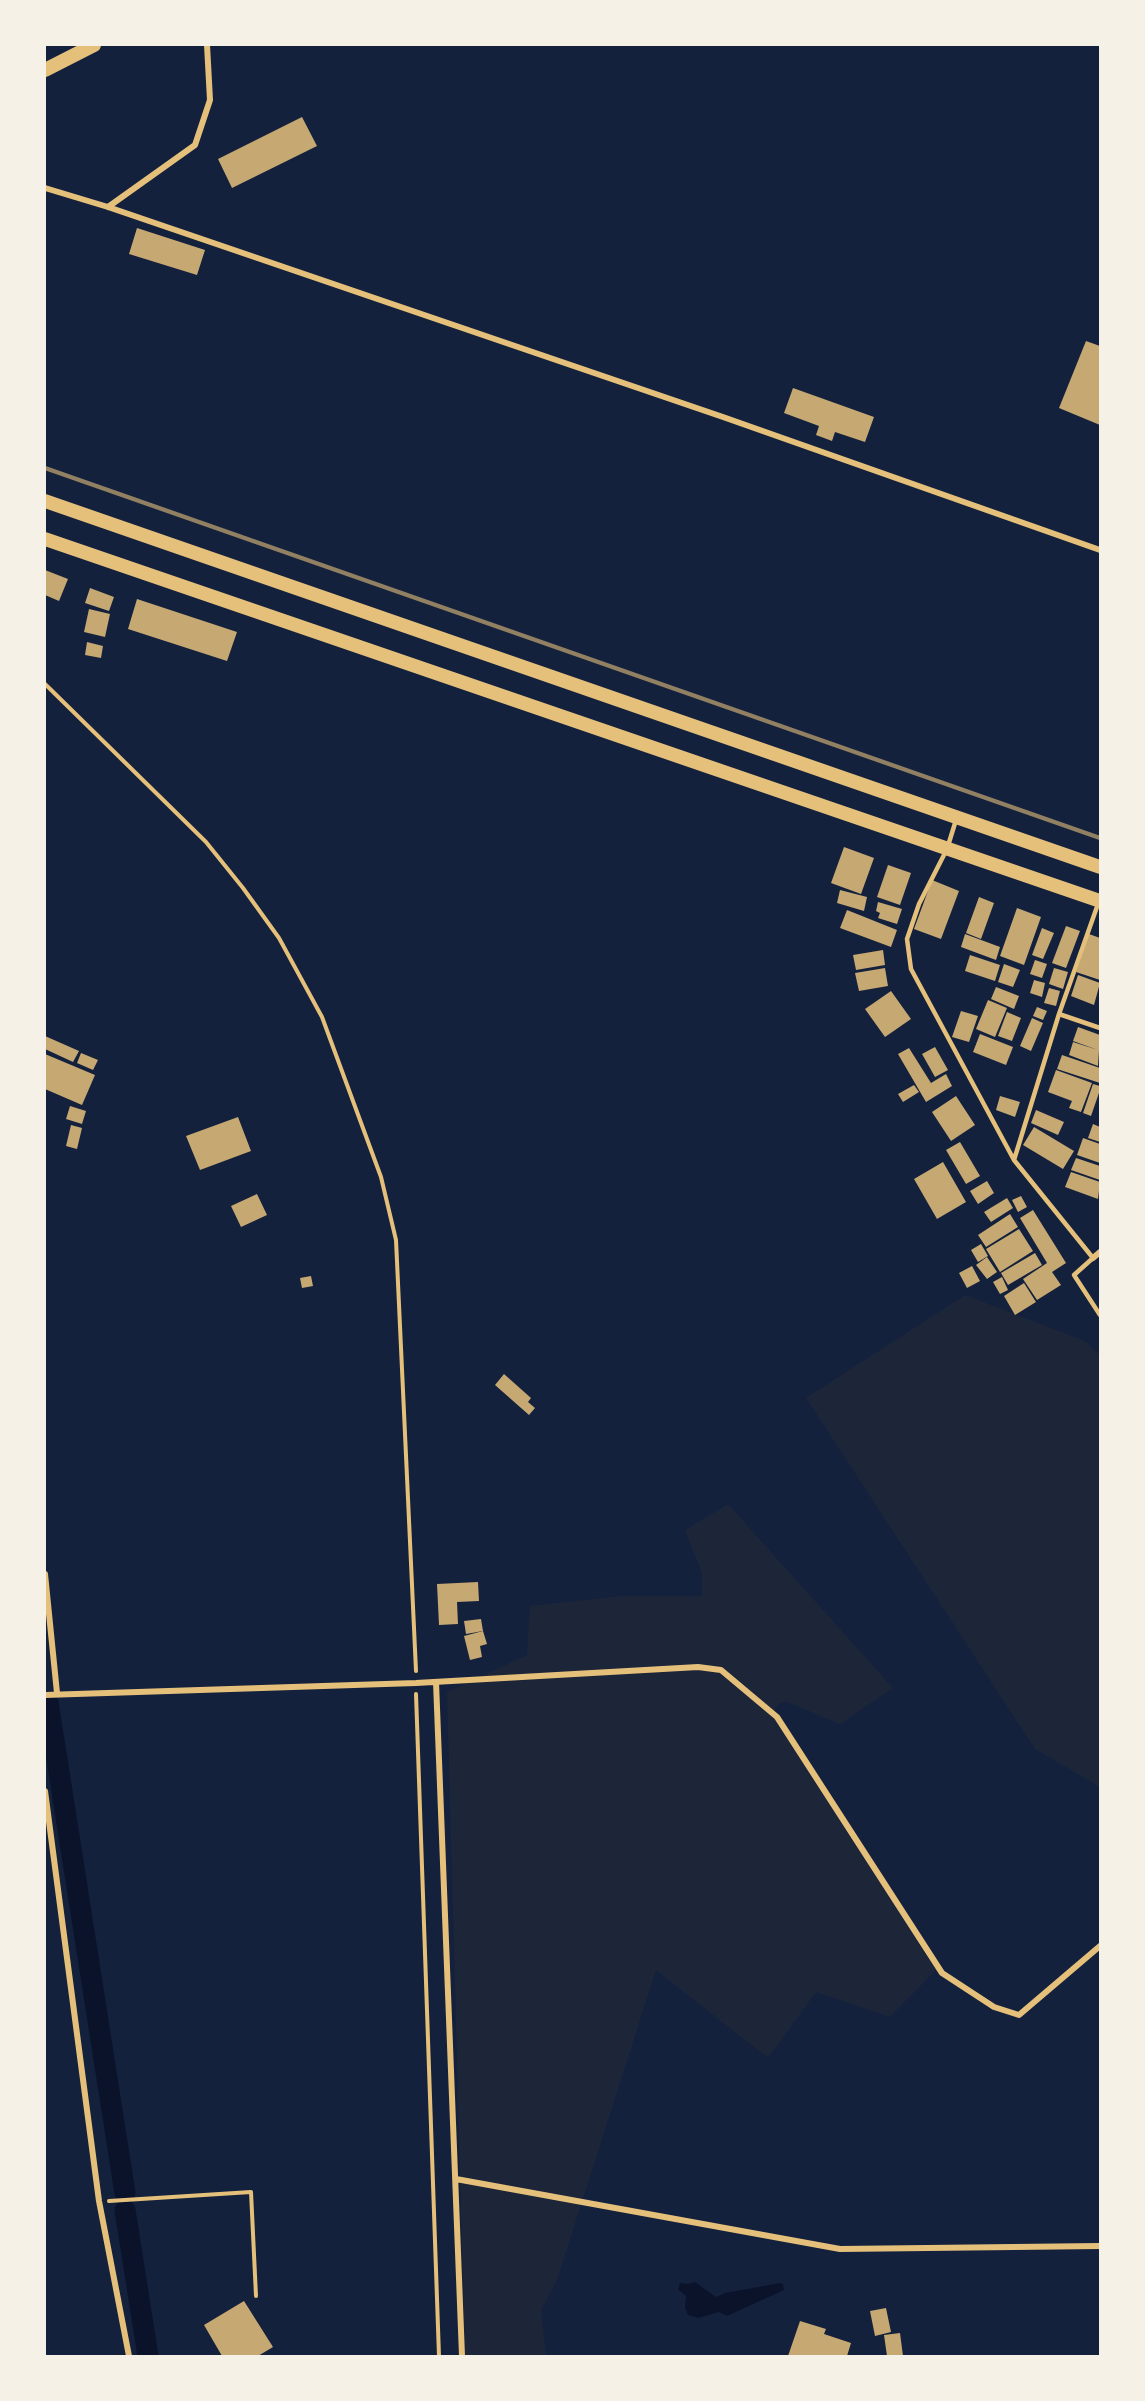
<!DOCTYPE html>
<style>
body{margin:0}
#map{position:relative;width:1145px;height:2401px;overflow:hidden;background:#14213d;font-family:Lato,sans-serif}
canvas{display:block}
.frame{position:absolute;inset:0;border:46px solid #f6f1e7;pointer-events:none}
</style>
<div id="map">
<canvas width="1145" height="2401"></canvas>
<div class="frame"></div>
</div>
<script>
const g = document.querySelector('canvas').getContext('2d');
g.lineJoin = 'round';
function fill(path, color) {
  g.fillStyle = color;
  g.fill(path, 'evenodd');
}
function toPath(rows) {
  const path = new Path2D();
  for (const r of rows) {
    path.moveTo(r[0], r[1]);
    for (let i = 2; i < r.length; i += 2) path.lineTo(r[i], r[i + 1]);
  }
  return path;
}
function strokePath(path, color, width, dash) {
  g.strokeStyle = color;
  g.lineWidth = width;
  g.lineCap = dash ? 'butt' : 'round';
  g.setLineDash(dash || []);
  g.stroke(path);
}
const green = toPath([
 [965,1295,1085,1341,1100,1355,1100,1787,1035,1749,806,1398],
 [728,1504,893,1688,840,1724,787,1702,781,1702,777,1706,774,1713,774,1719,936,1970,890,2017,816,1992,768,2058,656,1970,557,2280,541,2310,546,2356,465,2356,447,1692,527,1655,530,1606,622,1596,702,1596,702,1573,685,1530]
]);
const water = toPath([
 [695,2282,716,2297,725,2293,780,2283,783,2284,784,2290,727,2316,719,2312,698,2318,688,2315,685,2307,686,2296,678,2289,680,2283,687,2284]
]);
const canal = toPath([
 [48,1702,125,2193],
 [125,2210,148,2356]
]);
const building = toPath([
 [302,117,317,146,232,188,218,159],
 [137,228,205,250,197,275,129,254],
 [1086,341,1100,346,1100,425,1059,408],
 [793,388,874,417,865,442,835,432,832,441,816,435,819,426,784,413],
 [45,570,68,579,59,601,45,595],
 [90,588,114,597,109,611,85,603],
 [137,599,237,632,227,661,128,629],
 [89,609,110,614,105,637,84,632],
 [87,642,103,646,101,658,85,655],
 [844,847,874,858,861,894,831,883],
 [888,865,911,873,900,905,877,897],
 [932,880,959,891,941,939,914,929],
 [840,890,867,897,864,911,837,903],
 [979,897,994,903,981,939,966,933],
 [878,902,902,909,897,924,878,918,880,913,876,911],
 [1017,908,1041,917,1024,965,1000,956],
 [847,910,897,930,891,947,840,928],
 [1066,926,1080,931,1066,968,1052,963],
 [1042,928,1054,933,1043,959,1032,955],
 [965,934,1000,947,996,960,961,947],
 [1089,934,1100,938,1100,980,1076,972],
 [883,950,885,965,856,970,853,955],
 [970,955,1000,965,995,981,965,971],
 [1035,960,1047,964,1042,978,1030,974],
 [1004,964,1020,970,1013,987,998,982],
 [885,968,888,986,859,991,855,973],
 [1054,968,1068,972,1063,989,1049,984],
 [1078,975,1100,983,1094,1005,1071,996],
 [1034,980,1045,983,1042,997,1030,993],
 [996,987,1019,996,1014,1009,991,999],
 [1049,988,1060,991,1056,1006,1044,1003],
 [891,991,911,1019,885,1037,865,1009],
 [988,1000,1007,1008,995,1037,976,1029],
 [1037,1007,1047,1011,1043,1020,1033,1016],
 [961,1011,978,1016,969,1042,952,1037],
 [1007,1012,1021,1018,1012,1041,998,1036],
 [1032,1018,1043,1023,1031,1051,1020,1046],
 [1078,1027,1100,1035,1098,1066,1069,1055,1073,1042,1098,1050,1073,1041],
 [980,1034,1013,1047,1006,1065,973,1052],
 [45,1036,79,1051,73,1062,45,1049],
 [935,1047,948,1070,935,1077,922,1054],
 [909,1048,931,1083,946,1074,952,1086,926,1102,898,1054],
 [81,1053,98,1060,93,1070,77,1063],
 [45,1054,95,1075,82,1105,45,1089],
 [1062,1055,1100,1068,1100,1083,1057,1069],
 [1056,1070,1092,1083,1081,1112,1069,1108,1072,1101,1048,1092],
 [1093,1084,1100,1086,1100,1090,1091,1116,1083,1113],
 [914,1085,919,1092,903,1102,898,1094],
 [956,1096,975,1125,951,1141,932,1112],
 [1000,1096,1020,1102,1015,1117,996,1110],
 [70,1106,86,1111,82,1124,66,1119],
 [1036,1110,1064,1122,1058,1135,1031,1123],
 [238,1117,251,1151,200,1170,186,1136],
 [1093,1124,1100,1127,1100,1142,1088,1138],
 [71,1125,82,1128,77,1149,66,1146],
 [1034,1127,1074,1151,1063,1169,1023,1145],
 [1083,1138,1100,1144,1100,1163,1077,1155],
 [960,1142,980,1176,966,1184,946,1150],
 [1076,1158,1100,1166,1100,1180,1071,1170],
 [943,1162,966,1202,937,1219,914,1179],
 [1071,1172,1100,1182,1098,1199,1065,1187],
 [987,1181,994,1193,978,1204,970,1191],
 [257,1194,267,1215,241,1227,231,1206],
 [1021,1196,1027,1207,1018,1212,1012,1200],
 [1007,1198,1013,1208,991,1222,984,1212],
 [1033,1210,1066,1263,1052,1272,1061,1285,1037,1300,1023,1279,1047,1263,1020,1218],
 [1010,1214,1018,1227,986,1247,978,1235],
 [1019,1229,1033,1251,1000,1272,986,1249],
 [981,1244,988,1256,978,1262,971,1250],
 [1035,1253,1042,1265,1008,1285,1001,1273],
 [987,1257,997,1272,987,1279,976,1265],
 [972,1266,980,1281,967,1288,959,1273],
 [311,1276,313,1286,302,1288,300,1278],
 [1002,1277,1008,1290,1000,1294,993,1282],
 [1024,1283,1036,1302,1015,1315,1004,1296],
 [504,1374,531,1398,528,1402,535,1408,529,1415,495,1385],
 [478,1582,479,1601,457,1602,458,1624,439,1625,437,1584],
 [481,1619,483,1631,466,1634,464,1621],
 [483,1631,487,1644,480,1646,482,1657,470,1660,464,1636],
 [244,2301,273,2347,258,2356,222,2356,204,2325],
 [886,2308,891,2332,875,2336,870,2311],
 [800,2321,826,2329,824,2334,851,2343,847,2356,788,2356],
 [900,2333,903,2356,887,2356,884,2335]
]);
const path = toPath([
 [45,684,206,842,243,888,279,938,322,1017,381,1177,396,1240,416,1671],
 [416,1694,439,2356],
 [109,2201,251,2192,256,2296]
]);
const service = toPath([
 [956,820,947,849,919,904,907,939,911,969,1014,1160,1093,1258,1074,1275,1100,1315],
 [1059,1014,1100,1028],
 [1014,1160,1059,1014,1098,904]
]);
const minor = toPath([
 [45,188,108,207,723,417,1100,550],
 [108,207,195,145,210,100,207,45],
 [1093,1258,1100,1252],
 [45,1574,57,1693],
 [436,1682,462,2356],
 [45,1695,416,1683,698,1667,721,1670,777,1717,942,1973,994,2007,1019,2015,1100,1946],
 [45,1791,99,2201,129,2356],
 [456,2179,840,2249,1100,2246]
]);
const primary = toPath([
 [45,70,94,45],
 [45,501,1100,867],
 [45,539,1100,901]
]);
const rail = toPath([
 [45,468,1100,838]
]);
fill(green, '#1d2539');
fill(water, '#0b132b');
strokePath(canal, '#0b132b', 21);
fill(building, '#c6a872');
strokePath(path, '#e5c07b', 4);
strokePath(service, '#e5c07b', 4.5);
strokePath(minor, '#e5c07b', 6);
strokePath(primary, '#e5c07b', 14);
strokePath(rail, '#918062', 4.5);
</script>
